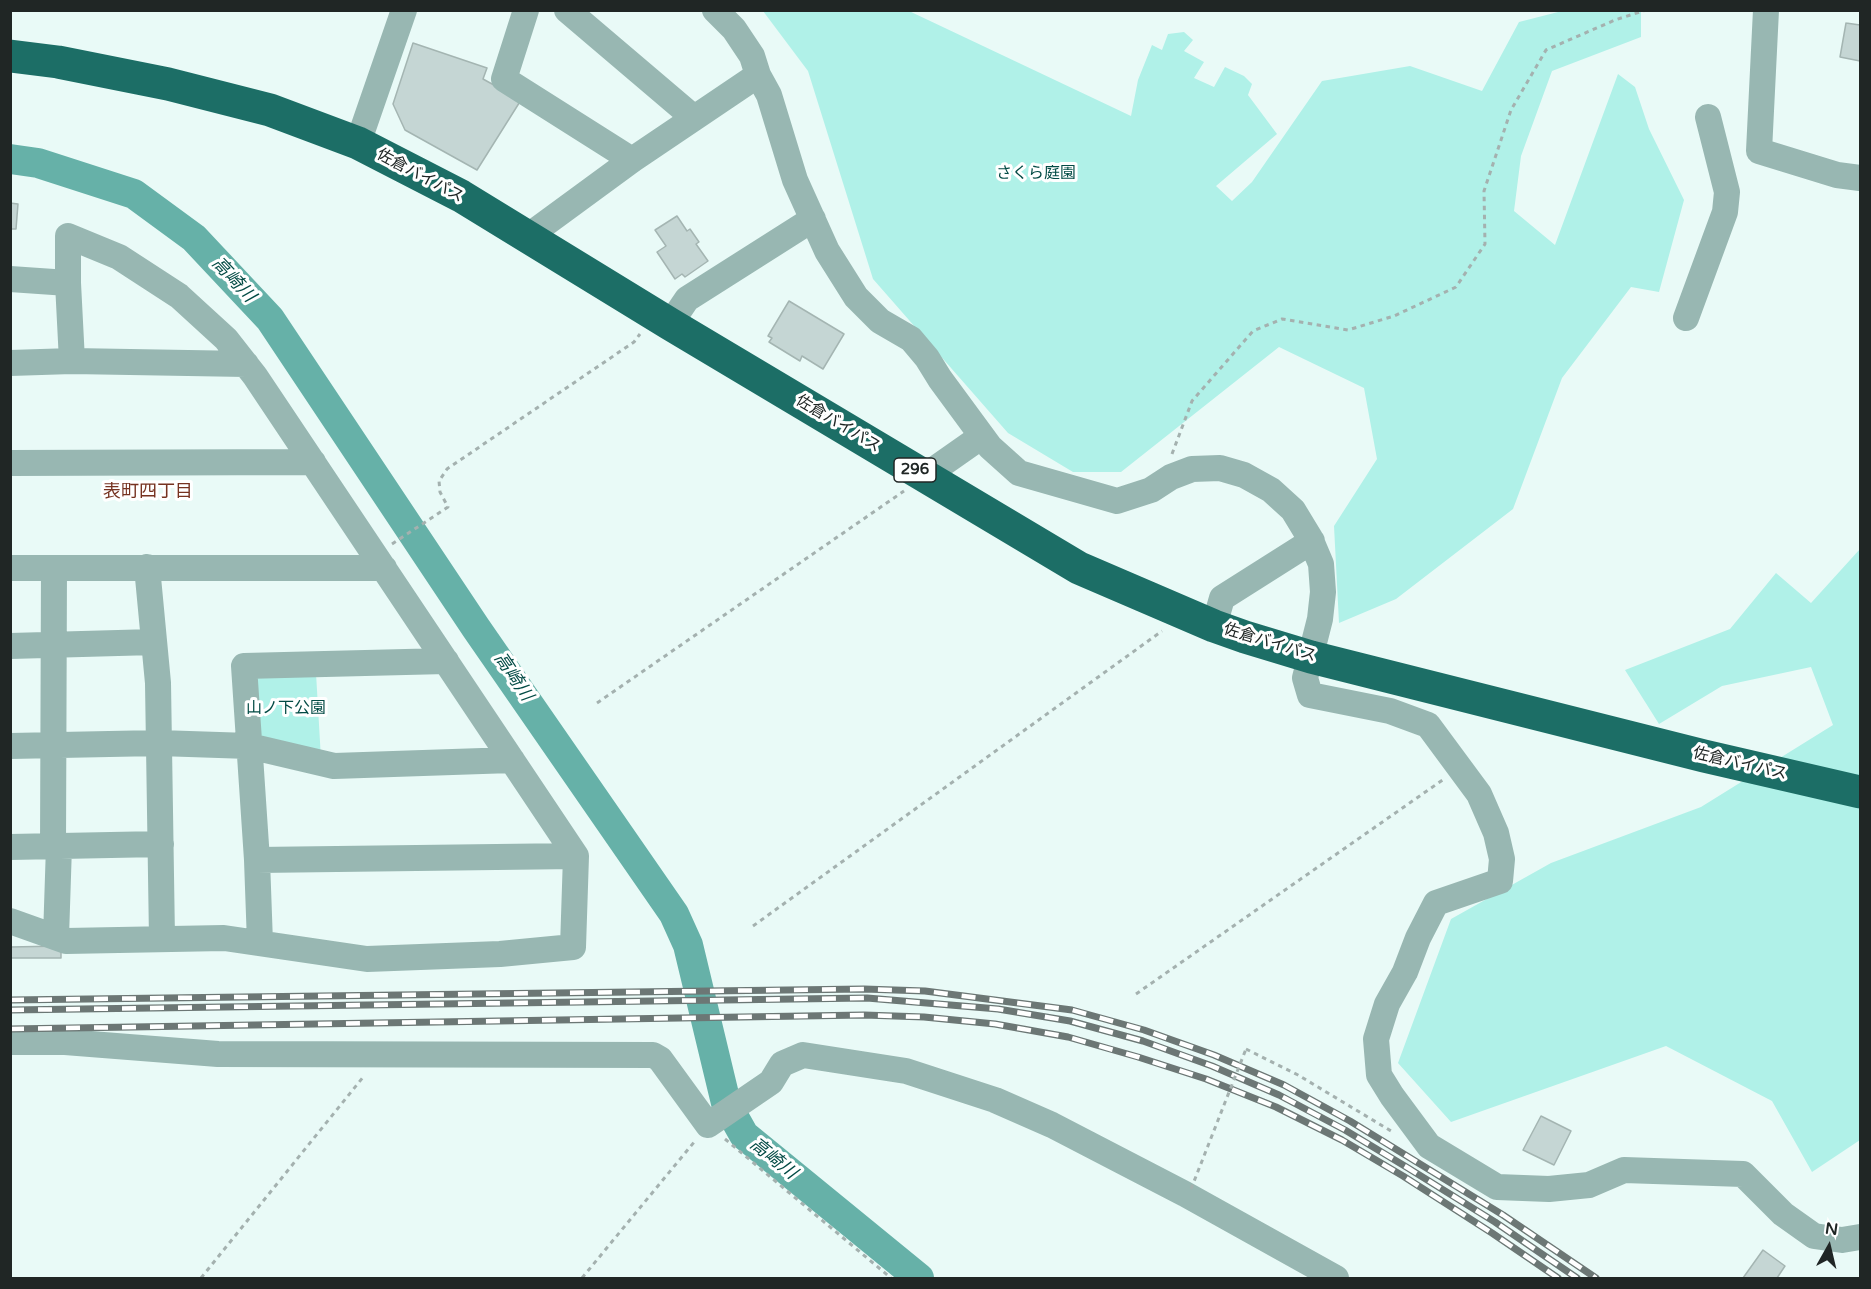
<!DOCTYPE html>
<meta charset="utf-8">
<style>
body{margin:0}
#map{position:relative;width:1871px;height:1289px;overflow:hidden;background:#e9faf7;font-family:"Varela Round",sans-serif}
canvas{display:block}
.frame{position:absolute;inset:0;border:12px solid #202625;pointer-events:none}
.north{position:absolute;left:1799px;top:1217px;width:60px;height:60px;-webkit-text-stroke:4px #fff;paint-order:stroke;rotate:8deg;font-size:16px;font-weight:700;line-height:24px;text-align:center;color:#202625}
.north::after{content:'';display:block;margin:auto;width:21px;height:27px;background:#202625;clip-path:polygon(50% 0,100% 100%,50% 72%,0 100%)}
</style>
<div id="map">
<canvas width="1871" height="1289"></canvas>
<div class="frame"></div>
<div class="north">N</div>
</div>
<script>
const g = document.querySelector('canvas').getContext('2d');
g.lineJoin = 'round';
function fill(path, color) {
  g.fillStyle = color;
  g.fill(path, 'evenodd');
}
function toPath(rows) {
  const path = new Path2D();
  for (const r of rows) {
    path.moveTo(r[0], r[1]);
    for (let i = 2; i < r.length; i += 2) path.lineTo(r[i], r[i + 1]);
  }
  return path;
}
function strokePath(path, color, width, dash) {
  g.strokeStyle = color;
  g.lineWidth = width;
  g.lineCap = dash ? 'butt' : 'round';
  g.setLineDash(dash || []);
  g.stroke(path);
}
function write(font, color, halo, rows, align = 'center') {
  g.font = font + ' "Varela Round","Noto Sans JP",sans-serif';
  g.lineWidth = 6;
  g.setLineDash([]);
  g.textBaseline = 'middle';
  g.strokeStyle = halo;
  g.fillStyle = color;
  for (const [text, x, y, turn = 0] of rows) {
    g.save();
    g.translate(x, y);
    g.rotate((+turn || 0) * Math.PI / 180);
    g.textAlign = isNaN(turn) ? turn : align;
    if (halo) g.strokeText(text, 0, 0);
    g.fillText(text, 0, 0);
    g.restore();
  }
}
const green = toPath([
 [763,11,909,11,1131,116,1138,80,1152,45,1162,50,1168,34,1184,32,1193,40,1184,51,1204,62,1194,78,1214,87,1225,67,1244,76,1252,84,1248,95,1277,134,1216,186,1232,201,1252,182,1322,81,1410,66,1482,91,1519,22,1562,11,1641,11,1641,37,1552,71,1521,156,1514,211,1555,245,1618,74,1635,87,1649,129,1684,200,1659,292,1631,287,1562,378,1513,509,1396,599,1339,623,1334,526,1377,459,1364,388,1279,347,1121,472,1073,472,1008,433,873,279,808,71],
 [1860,549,1860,1140,1812,1172,1772,1101,1666,1046,1451,1122,1398,1063,1451,919,1551,863,1701,807,1833,725,1811,667,1722,686,1659,724,1625,670,1730,629,1776,573,1811,603],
 [259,673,316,673,321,759,255,739,251,679]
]);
const river = toPath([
 [10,159,38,163,134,194,194,238,270,319,476,628,674,914,688,945,726,1103,744,1135,919,1278]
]);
const building = toPath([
 [1846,23,1860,25,1860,61,1840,57,1846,23],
 [413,43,487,68,483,79,521,100,477,170,405,130,393,104,413,43],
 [10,203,18,204,16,229,10,229,10,203],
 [677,216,687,231,690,229,699,242,696,244,708,261,685,277,682,274,675,279,657,252,666,246,655,230,677,216],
 [789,301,844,334,823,369,802,356,800,361,769,342,772,338,768,336,789,301],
 [61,946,61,958,10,958,10,947,61,946],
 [1541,1116,1571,1131,1554,1165,1523,1150,1541,1116],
 [1763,1250,1785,1266,1777,1278,1743,1278,1763,1250]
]);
const path = toPath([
 [1172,454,1192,401,1253,331,1282,319,1348,330,1394,316,1456,287,1485,244,1484,191,1511,110,1546,50,1615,20,1646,10],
 [392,544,448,507,440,492,439,481,447,469,634,342,640,334],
 [597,703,904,491],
 [753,926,1162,631],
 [1136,994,1444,779],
 [1246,1049,1298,1075,1391,1131],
 [725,1139,891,1278],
 [201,1278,364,1076],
 [582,1278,695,1141]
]);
const minor = toPath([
 [526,10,504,79,632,160],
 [567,10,694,118],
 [715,10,734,29,752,56,758,75,769,95,795,180,827,251,856,297,880,321,911,339,927,358,940,379,990,447,1019,473,1117,501,1151,490,1171,477,1192,469,1220,468,1244,475,1271,490,1293,510,1310,538,1321,564,1323,592,1320,619,1305,678,1310,695,1390,711,1428,725,1479,794,1496,833,1502,859,1500,881,1436,903,1418,938,1405,972,1387,1004,1376,1039,1379,1075,1392,1096,1429,1146,1497,1187,1549,1189,1589,1185,1624,1170,1743,1174,1783,1214,1814,1236,1842,1240,1860,1237],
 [1766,10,1759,151,1837,175,1860,178],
 [358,143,404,10],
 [527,237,632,160,758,75],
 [10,279,68,283,68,236,119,257,179,296,226,339,255,376,576,856,573,947,500,954,367,959,224,938,66,941,10,921],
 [68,283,72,361],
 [1686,318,1725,212,1727,192,1708,117],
 [670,324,687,299,813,219],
 [10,363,72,361,246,364],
 [10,463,313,462],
 [925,476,982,436],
 [147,567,158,683,162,939],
 [10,568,384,568],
 [1214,626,1222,598,1312,541],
 [10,646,154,642],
 [10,746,159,743,249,746,334,766,512,760],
 [53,846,54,568],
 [10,847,161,844],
 [257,860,576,856],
 [56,937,59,846],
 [260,943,257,860,244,666,446,661],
 [10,1042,65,1042,218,1054,653,1055,660,1059,708,1125,771,1082,782,1064,803,1055,906,1071,995,1100,1052,1125,1185,1194,1336,1278]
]);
const highway = toPath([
 [10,56,58,62,168,84,270,110,358,143,461,196,670,324,1079,568,1214,626,1245,637,1311,657,1704,756,1860,792]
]);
const rail = toPath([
 [10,1000,864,989,925,991,1072,1010,1144,1030,1214,1055,1284,1085,1350,1121,1503,1215,1596,1278],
 [10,1010,867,998,998,1009,1070,1021,1143,1041,1212,1066,1279,1095,1345,1130,1408,1168,1495,1222,1577,1278],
 [10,1029,864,1015,924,1017,995,1024,1068,1037,1138,1057,1206,1079,1276,1107,1342,1140,1403,1176,1492,1233,1558,1278]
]);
const pathBridge = toPath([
 [1191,1189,1246,1049]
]);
const shields = [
 [915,470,42]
];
const shieldNames = [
 ["296",915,470]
];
const parkNames = [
 ["さくら庭園",1036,174],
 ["山ノ下公園",286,709]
];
const streetNames = [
 ["佐倉バイパス",420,176,28],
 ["佐倉バイパス",838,424,31],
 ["佐倉バイパス",1270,643,17],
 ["佐倉バイパス",1740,764,13]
];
const waterNames = [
 ["高崎川",233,280,47],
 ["高崎川",513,677,56],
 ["高崎川",773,1159,39]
];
const neighbourhoodNames = [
 ["表町四丁目",148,492]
];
fill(green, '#b0f1e8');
strokePath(river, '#66b1a8', 30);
fill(building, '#c5d6d4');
strokePath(building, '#a4b5b2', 1.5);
strokePath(path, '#a4b1af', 3, [4.5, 4.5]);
strokePath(minor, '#98b7b2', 26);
strokePath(highway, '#1c6e66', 33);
strokePath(rail, '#6c7775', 7);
strokePath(rail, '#fff', 4.5, [14]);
strokePath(pathBridge, '#a4b1af', 3, [4.5, 4.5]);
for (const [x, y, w] of shields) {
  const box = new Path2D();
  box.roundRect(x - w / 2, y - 12, w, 24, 4.5);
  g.fillStyle = '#fff';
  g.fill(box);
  strokePath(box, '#202625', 1.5);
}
write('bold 15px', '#202625', null, shieldNames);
write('16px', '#034b45', '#fff', parkNames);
write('16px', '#202625', '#fff', streetNames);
write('italic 18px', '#034b45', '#fff', waterNames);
write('18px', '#763220', '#fff', neighbourhoodNames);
</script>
